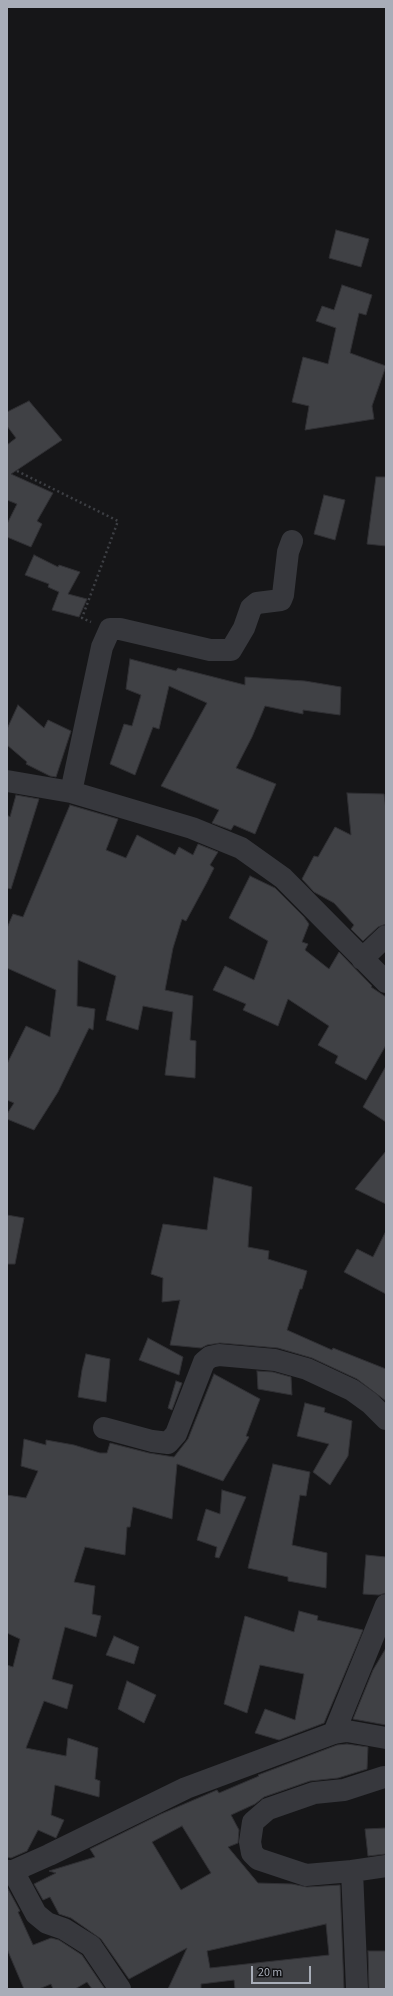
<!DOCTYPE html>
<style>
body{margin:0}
#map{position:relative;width:393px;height:1996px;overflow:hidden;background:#161618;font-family:"Source Sans 3",sans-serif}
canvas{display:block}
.frame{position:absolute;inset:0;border:8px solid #a8adb8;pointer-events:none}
.scale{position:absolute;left:251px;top:1966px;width:60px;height:18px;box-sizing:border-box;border:2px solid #a8adb8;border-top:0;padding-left:5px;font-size:12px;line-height:14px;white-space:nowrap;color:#a8adb8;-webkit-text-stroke:3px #111113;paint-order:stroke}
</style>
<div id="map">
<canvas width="393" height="1996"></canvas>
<div class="frame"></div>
<div class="scale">20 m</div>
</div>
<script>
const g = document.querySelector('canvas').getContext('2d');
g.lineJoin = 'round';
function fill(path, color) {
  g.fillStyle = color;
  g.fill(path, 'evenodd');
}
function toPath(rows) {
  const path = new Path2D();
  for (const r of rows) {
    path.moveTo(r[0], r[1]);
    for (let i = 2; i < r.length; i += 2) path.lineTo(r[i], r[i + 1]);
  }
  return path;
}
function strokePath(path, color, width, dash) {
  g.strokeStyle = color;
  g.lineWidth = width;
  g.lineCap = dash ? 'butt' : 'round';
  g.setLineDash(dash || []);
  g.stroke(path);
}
const building = toPath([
 [336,230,369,239,361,267,329,258,336,230],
 [342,285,372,295,366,315,359,313,350,353,386,366,372,406,374,419,305,430,309,406,292,402,303,357,328,364,336,328,316,321,322,306,334,310,342,285],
 [29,401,62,440,11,474,53,493,37,521,42,524,31,547,7,537,7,524,17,504,7,500,7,445,16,438,7,426,7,412,29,401],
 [376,477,386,477,386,546,367,544,376,477],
 [324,495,345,500,335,540,314,534,324,495],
 [34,555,58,567,59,565,80,572,68,594,87,599,79,617,52,610,59,592,48,587,49,584,25,575,34,555],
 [130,659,176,671,178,668,245,685,245,677,305,681,341,687,340,715,303,710,303,714,265,706,252,737,236,768,276,784,255,834,234,825,231,830,212,823,219,810,161,786,207,703,169,686,159,729,153,727,135,775,110,764,124,724,132,726,141,695,126,689,130,659],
 [18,705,44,728,48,720,71,731,56,777,50,776,26,764,27,762,7,745,7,729,18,705],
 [347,793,384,794,386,810,386,924,378,927,363,941,351,929,354,925,334,903,314,892,302,879,314,856,318,857,335,827,351,835,347,793],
 [16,795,39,799,11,889,7,888,7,815,10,817,16,795],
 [70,805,118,819,106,850,126,858,137,835,175,855,179,847,193,855,198,844,218,852,210,865,214,868,206,884,186,921,182,919,173,948,165,990,193,996,190,1040,196,1041,195,1078,165,1075,173,1012,143,1006,138,1030,106,1020,116,976,78,960,77,1006,95,1009,93,1030,89,1028,58,1092,34,1130,7,1119,7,1114,14,1103,7,1100,7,1064,26,1026,50,1037,56,990,7,968,7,928,13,914,23,917,70,805],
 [250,876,275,888,304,917,309,924,302,942,308,944,305,950,329,969,339,952,372,986,371,987,386,997,386,1045,366,1080,335,1063,338,1056,318,1045,329,1026,288,999,278,1026,243,1010,246,1004,213,990,225,966,254,980,268,941,229,918,250,876],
 [386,1066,386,1122,363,1107,386,1066],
 [386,1151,386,1204,355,1189,386,1151],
 [214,1177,252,1187,248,1247,269,1251,268,1259,307,1271,302,1289,300,1289,287,1330,332,1350,333,1348,386,1369,386,1401,357,1379,312,1358,278,1348,220,1343,207,1345,201,1348,170,1345,180,1300,162,1302,163,1278,151,1274,163,1224,207,1230,214,1177],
 [7,1215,24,1218,15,1264,7,1264,7,1215],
 [386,1231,386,1294,344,1272,357,1249,373,1257,386,1231],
 [148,1338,183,1357,179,1375,139,1360,148,1338],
 [86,1354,110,1359,106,1402,78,1397,82,1370,86,1354],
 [257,1371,273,1372,291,1377,292,1395,258,1389,257,1371],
 [214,1374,260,1399,246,1436,249,1437,223,1481,177,1464,172,1519,133,1507,130,1527,127,1527,125,1555,85,1547,74,1582,95,1586,92,1614,101,1616,96,1637,65,1627,52,1679,73,1685,67,1709,44,1701,26,1748,66,1756,68,1738,98,1748,95,1779,100,1781,99,1797,55,1785,51,1815,64,1820,56,1838,38,1830,27,1851,11,1858,7,1857,7,1665,13,1667,20,1639,7,1633,7,1495,26,1498,38,1471,21,1466,24,1439,46,1445,46,1440,74,1445,100,1453,107,1453,110,1443,149,1453,174,1457,188,1439,214,1374],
 [176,1381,182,1383,172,1410,168,1408,176,1381],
 [305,1403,325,1408,324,1412,352,1421,348,1456,330,1485,313,1472,329,1444,297,1436,305,1403],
 [273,1464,310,1472,306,1496,300,1495,292,1545,327,1553,326,1588,288,1581,288,1577,248,1568,273,1464],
 [222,1490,246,1497,219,1558,215,1557,217,1547,197,1540,206,1509,220,1514,222,1490],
 [366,1555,386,1557,386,1593,379,1595,363,1594,366,1555],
 [299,1611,318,1616,317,1620,363,1630,324,1723,279,1740,255,1733,265,1709,295,1720,304,1674,260,1665,247,1713,224,1704,245,1616,294,1632,299,1611],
 [114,1636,139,1647,134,1664,106,1655,114,1636],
 [386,1648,386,1725,353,1719,373,1670,386,1648],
 [127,1681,156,1695,144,1723,118,1709,127,1681],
 [347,1744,368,1747,367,1769,338,1778,310,1781,264,1797,255,1804,231,1815,239,1830,238,1843,228,1847,258,1883,292,1884,307,1887,340,1885,344,1989,235,1989,234,1980,201,1984,201,1989,168,1989,187,1948,129,1979,101,1939,71,1918,59,1914,50,1897,43,1900,34,1884,56,1873,49,1871,95,1857,90,1849,161,1814,217,1790,219,1793,259,1776,258,1775,337,1745,347,1744],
 [182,1826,211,1873,181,1890,152,1842,182,1826],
 [326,1924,329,1955,210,1968,207,1951,326,1924],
 [386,1828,386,1854,368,1856,365,1829,386,1828],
 [7,1887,20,1911,18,1912,33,1945,51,1938,59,1940,82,1955,105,1989,92,1989,87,1982,75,1989,53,1989,51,1984,39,1989,24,1989,7,1949,7,1887],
 [368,1951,386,1951,386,1989,369,1989,368,1951]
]);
const path = toPath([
 [17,471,118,521,82,618,91,622]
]);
const minor = toPath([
 [7,781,71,792,192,828,241,848,283,878,386,982],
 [71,792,102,647,110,629,120,629,210,650,231,650,244,628,251,608,257,603,281,600,283,595,288,552,292,541],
 [362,959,386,936],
 [104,1428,152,1441,168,1443,176,1434,204,1362,210,1357,219,1355,275,1360,307,1369,352,1390,370,1403,386,1419],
 [334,1733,386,1605],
 [7,1871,13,1871,49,1855,186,1788,334,1733,347,1731,386,1738],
 [13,1871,36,1914,47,1923,64,1929,91,1946,120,1989],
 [352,1871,306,1875,258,1859,252,1853,250,1842,253,1822,268,1809,314,1793,344,1790,384,1777],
 [357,1989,352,1871,386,1866]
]);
fill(building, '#404145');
strokePath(building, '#303034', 1);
strokePath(path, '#3d3f44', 2.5, [2, 3]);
strokePath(minor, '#37383d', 22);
</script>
